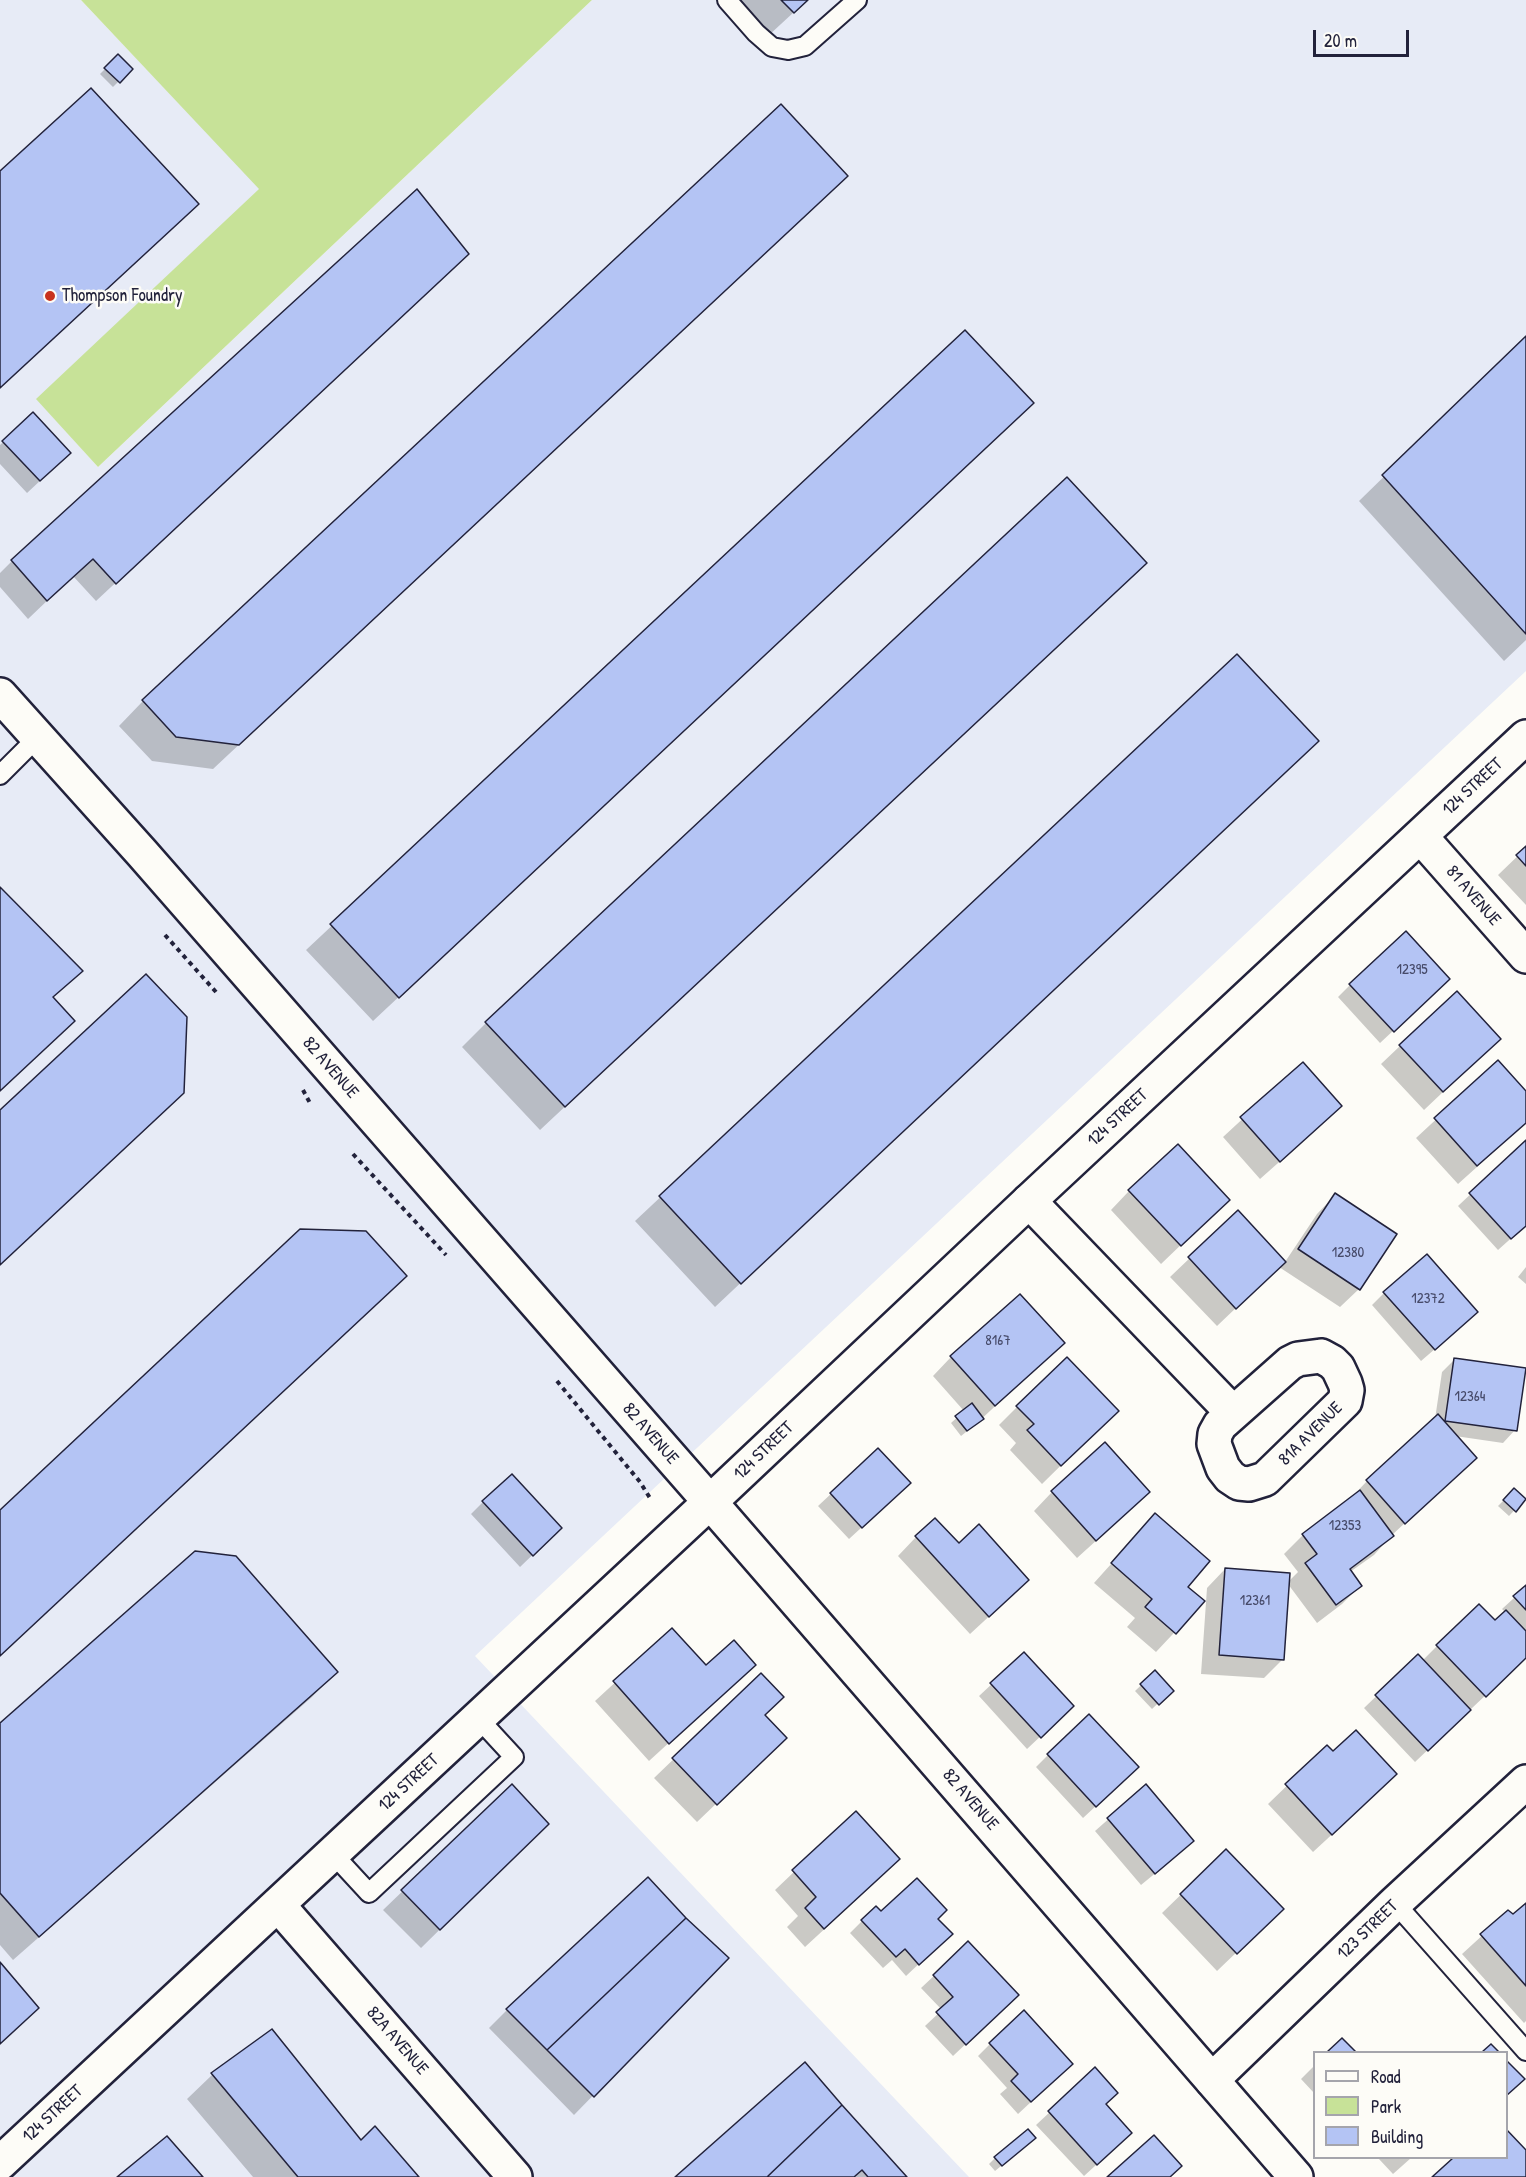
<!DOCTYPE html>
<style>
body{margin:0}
#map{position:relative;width:1526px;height:2177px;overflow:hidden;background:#fdfcf7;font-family:"Patrick Hand",sans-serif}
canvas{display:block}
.legend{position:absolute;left:1313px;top:2051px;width:195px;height:108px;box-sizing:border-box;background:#fdfcf7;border:2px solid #a5a5ac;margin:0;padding:8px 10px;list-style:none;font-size:18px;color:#22223b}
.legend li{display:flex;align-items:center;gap:12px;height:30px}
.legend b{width:30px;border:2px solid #a5a5ac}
.scale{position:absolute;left:1313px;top:30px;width:96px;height:27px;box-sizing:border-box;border:3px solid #22223b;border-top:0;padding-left:8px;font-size:18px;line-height:21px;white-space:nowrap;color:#22223b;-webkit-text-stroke:4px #fdfcf7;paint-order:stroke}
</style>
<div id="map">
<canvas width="1526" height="2177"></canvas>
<ul class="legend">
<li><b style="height:8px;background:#fdfcf7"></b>Road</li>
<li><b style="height:16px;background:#c7e298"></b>Park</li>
<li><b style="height:16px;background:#b4c4f4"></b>Building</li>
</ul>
<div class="scale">20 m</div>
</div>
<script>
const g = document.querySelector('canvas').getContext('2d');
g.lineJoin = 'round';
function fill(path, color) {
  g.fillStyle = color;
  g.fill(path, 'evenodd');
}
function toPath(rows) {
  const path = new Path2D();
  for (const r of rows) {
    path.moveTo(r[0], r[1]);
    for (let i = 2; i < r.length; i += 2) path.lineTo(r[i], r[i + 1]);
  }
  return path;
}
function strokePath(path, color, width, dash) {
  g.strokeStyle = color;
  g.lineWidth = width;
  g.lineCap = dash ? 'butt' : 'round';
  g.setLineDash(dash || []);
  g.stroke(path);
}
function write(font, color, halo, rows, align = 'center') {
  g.font = font + ' "Patrick Hand",sans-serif';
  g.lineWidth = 5;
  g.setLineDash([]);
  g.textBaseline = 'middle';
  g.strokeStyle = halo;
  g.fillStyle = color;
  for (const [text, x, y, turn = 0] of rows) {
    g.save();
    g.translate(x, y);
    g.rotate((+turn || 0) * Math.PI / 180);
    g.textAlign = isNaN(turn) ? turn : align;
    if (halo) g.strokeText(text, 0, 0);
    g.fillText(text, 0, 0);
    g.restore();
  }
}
const built = toPath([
 [0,0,81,0,260,189,37,399,98,467,592,0,1526,0,1526,671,475,1656,969,2177,0,2177]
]);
const green = toPath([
 [81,0,592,0,98,467,36,399,259,189]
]);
const shadow = toPath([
 [733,0,807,0,768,36],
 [118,56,131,69,113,87,100,74],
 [846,176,213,769,152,761,119,726,143,701],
 [449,272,96,601,73,576,28,619,0,587,0,573,12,561],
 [965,332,1007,428,373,1021,306,950],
 [1526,338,1526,640,1504,661,1359,501],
 [33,414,57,465,27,493,0,464,0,445],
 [1120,587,540,1130,462,1047,486,1023],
 [1237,656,1317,741,715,1307,635,1221],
 [1526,848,1526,905,1498,875],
 [1350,985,1436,991,1380,1043,1338,997],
 [1400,1046,1480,1057,1424,1110,1381,1064],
 [1498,1062,1526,1093,1526,1123,1458,1184,1416,1138],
 [1302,1064,1321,1125,1260,1179,1223,1137],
 [1526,1142,1526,1225,1498,1250,1458,1206],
 [1129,1191,1209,1218,1161,1264,1111,1210],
 [1335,1195,1359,1289,1340,1307,1279,1267,1217,1326,1170,1277,1238,1212,1285,1262,1317,1214],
 [1526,1267,1526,1284,1518,1277],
 [1384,1293,1464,1324,1421,1361,1372,1305],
 [1063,1343,976,1424,961,1436,951,1423,964,1411,933,1376,951,1357],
 [1454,1360,1515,1430,1503,1443,1455,1436,1475,1458,1392,1535,1374,1555,1350,1572,1360,1586,1342,1604,1317,1623,1288,1584,1282,1660,1264,1678,1201,1674,1207,1588,1225,1569,1288,1582,1298,1572,1284,1554,1303,1535,1349,1500,1367,1481,1435,1419,1442,1372],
 [1017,1407,1098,1429,1042,1484,1010,1450,1016,1443,999,1425],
 [878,1450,897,1495,849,1539,818,1506],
 [1514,1490,1524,1500,1509,1516,1498,1506],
 [1052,1492,1129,1511,1077,1558,1034,1511],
 [483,1502,548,1540,520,1567,471,1514],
 [1155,1515,1186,1587,1203,1602,1156,1652,1127,1627,1135,1618,1094,1583],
 [916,1537,1009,1598,970,1634,898,1556],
 [1526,1587,1526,1657,1415,1762,1364,1708,1418,1656,1422,1661,1437,1646,1495,1622,1505,1612,1502,1609],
 [672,1630,706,1667,754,1665,649,1761,595,1701],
 [1024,1654,1060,1718,1027,1749,979,1696],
 [336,1672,312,1697,13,1960,0,1945,0,1725],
 [1155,1672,1172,1690,1152,1709,1135,1691],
 [761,1675,766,1756,697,1822,654,1778],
 [1327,1747,1377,1793,1313,1852,1268,1804],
 [1048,1755,1124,1780,1083,1818,1036,1767],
 [512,1786,547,1824,421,1948,383,1910],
 [1146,1786,1180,1853,1141,1885,1095,1831],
 [856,1813,880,1878,805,1947,787,1927,798,1916,775,1890],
 [1226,1851,1263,1927,1217,1971,1162,1913],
 [1526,1905,1526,2021,1524,2023,1462,1954,1508,1912,1513,1917],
 [880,1913,937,1919,938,1946,906,1976,892,1960,883,1968,850,1933,862,1921],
 [685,1919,727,1958,574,2115,489,2028,507,2010],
 [968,1944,1004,2008,953,2056,925,2026,942,2010,921,1988],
 [272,2031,361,2141,417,2177,253,2177,187,2099,212,2075],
 [990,2044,1059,2076,1018,2114,1000,2094,1007,2088,978,2056],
 [805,2064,905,2177,677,2177],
 [1314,2066,1314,2093,1301,2079],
 [1095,2070,1118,2145,1084,2176,1036,2125],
 [1028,2144,995,2171,989,2164,995,2158],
 [1526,2152,1526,2177,1434,2177,1455,2158,1506,2158],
 [1378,2158,1411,2158,1393,2174]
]);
const building = toPath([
 [781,0,808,0,794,13,781,0],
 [118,54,133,69,120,83,104,68,118,54],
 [91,88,199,204,0,388,0,171,91,88],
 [781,104,848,176,239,745,176,737,142,700,781,104],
 [417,189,469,254,116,584,93,559,47,601,11,560,417,189],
 [965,330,1034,403,399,998,330,924,965,330],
 [1526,336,1526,634,1382,475,1526,336],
 [33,412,71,453,40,481,2,441,33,412],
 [1067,477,1147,563,565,1107,485,1022,1067,477],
 [1237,654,1319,741,741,1284,659,1196,1237,654],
 [1526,846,1526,866,1516,855,1526,846],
 [0,887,83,971,53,997,75,1021,0,1091,0,887],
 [1406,931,1450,979,1394,1032,1349,984,1406,931],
 [146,974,187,1017,184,1093,0,1265,0,1110,146,974],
 [1457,991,1501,1039,1443,1092,1399,1045,1457,991],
 [1498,1060,1526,1091,1526,1123,1477,1166,1434,1118,1498,1060],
 [1303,1062,1342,1106,1280,1162,1240,1117,1303,1062],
 [1526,1140,1526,1226,1511,1239,1469,1193,1526,1140],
 [1178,1144,1230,1200,1181,1246,1128,1190,1178,1144],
 [1335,1193,1397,1234,1360,1290,1298,1249,1335,1193],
 [1238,1210,1286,1262,1236,1309,1188,1257,1238,1210],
 [300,1229,366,1231,407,1276,0,1656,0,1510,300,1229],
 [1427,1254,1478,1312,1435,1350,1383,1292,1427,1254],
 [1020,1294,1065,1343,995,1406,950,1356,1020,1294],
 [1067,1357,1119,1411,1061,1466,1027,1430,1034,1424,1016,1406,1067,1357],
 [1454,1358,1526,1368,1517,1431,1445,1421,1454,1358],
 [972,1403,984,1419,967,1431,955,1416,972,1403],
 [1438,1414,1477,1458,1405,1524,1366,1480,1438,1414],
 [1105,1442,1150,1492,1096,1541,1051,1491,1105,1442],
 [878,1448,911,1483,862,1528,830,1493,878,1448],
 [512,1474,562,1528,533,1556,482,1501,512,1474],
 [1514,1488,1526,1499,1516,1512,1503,1500,1514,1488],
 [1360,1490,1394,1536,1350,1569,1362,1586,1336,1605,1305,1563,1317,1554,1302,1534,1360,1490],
 [1155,1513,1210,1561,1188,1587,1205,1601,1176,1634,1145,1607,1152,1599,1111,1563,1155,1513],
 [935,1518,959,1543,979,1524,1029,1580,989,1617,915,1536,935,1518],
 [195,1551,236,1556,338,1672,39,1937,0,1893,0,1723,195,1551],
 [1225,1568,1290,1573,1284,1660,1219,1655,1225,1568],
 [1526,1585,1526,1610,1513,1596,1526,1585],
 [1479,1604,1495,1620,1506,1610,1526,1631,1526,1658,1486,1697,1436,1645,1479,1604],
 [672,1628,706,1665,734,1640,756,1665,669,1744,613,1681,672,1628],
 [1024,1652,1074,1706,1041,1738,990,1683,1024,1652],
 [1418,1654,1471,1710,1428,1751,1375,1695,1418,1654],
 [1155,1670,1174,1691,1159,1705,1140,1684,1155,1670],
 [761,1673,784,1697,765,1715,787,1738,717,1805,672,1758,761,1673],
 [1089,1714,1139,1767,1096,1807,1047,1754,1089,1714],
 [1356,1730,1397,1774,1332,1835,1285,1784,1327,1745,1333,1751,1356,1730],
 [512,1784,549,1824,440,1930,401,1890,512,1784],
 [1146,1784,1194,1841,1155,1874,1107,1818,1146,1784],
 [856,1811,900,1859,824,1929,805,1908,816,1897,792,1870,856,1811],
 [1226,1849,1284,1909,1237,1954,1180,1894,1226,1849],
 [648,1877,686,1918,547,2050,506,2009,648,1877],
 [917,1878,947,1910,938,1919,953,1934,919,1965,905,1949,896,1957,861,1920,876,1906,881,1911,917,1878],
 [1526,1903,1526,1986,1480,1934,1508,1910,1513,1914,1526,1903],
 [686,1918,729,1958,594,2097,547,2050,686,1918],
 [968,1941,1019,1995,966,2045,936,2012,953,1997,933,1975,968,1941],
 [0,1962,39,2008,0,2044,0,1962],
 [1024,2010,1073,2064,1031,2102,1011,2081,1018,2074,989,2043,1024,2010],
 [272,2029,361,2140,375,2126,419,2177,298,2177,211,2073,272,2029],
 [1342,2038,1356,2052,1327,2052,1342,2038],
 [1491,2044,1499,2052,1482,2052,1491,2044],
 [1506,2060,1525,2079,1506,2096,1506,2060],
 [805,2062,842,2105,767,2177,675,2177,805,2062],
 [1095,2067,1118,2093,1106,2104,1132,2133,1097,2165,1048,2111,1095,2067],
 [842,2105,907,2177,868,2177,862,2170,854,2177,767,2177,842,2105],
 [1028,2129,1036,2138,1002,2166,994,2157,1028,2129],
 [1506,2129,1526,2150,1526,2177,1432,2177,1453,2158,1506,2158,1506,2129],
 [1154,2135,1182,2166,1170,2177,1107,2177,1154,2135],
 [167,2136,203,2177,117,2177,167,2136]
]);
const path = toPath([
 [165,935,216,992],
 [303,1090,311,1105],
 [353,1154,446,1255],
 [557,1381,640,1482,650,1498]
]);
const lane = toPath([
 [727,0,756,33,772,47,788,50,805,46,857,0],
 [0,775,38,737],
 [333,1854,369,1893,514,1757,478,1718],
 [1395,1903,1526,2051]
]);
const street = toPath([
 [1421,837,1526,956],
 [1029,1201,1233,1413],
 [1321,1356,1332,1362,1338,1368,1345,1383,1347,1390,1345,1401,1265,1479,1249,1484,1239,1483,1230,1477,1223,1468,1214,1444,1215,1434,1220,1425,1290,1363,1298,1359,1321,1356],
 [278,1905,515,2177],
 [1212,2080,1395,1903,1526,1782]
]);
const secondary = toPath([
 [0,695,142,853,710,1502,1296,2177],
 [0,2163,710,1502,1029,1201,1526,737]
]);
const markers = [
 [50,296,6,"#c8321e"]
];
const numberNames = [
 ["12395",1412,970],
 ["12380",1348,1253],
 ["12372",1428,1299],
 ["8167",998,1341],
 ["12364",1470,1397],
 ["12353",1345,1526],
 ["12361",1255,1601]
];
const poiNames = [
 ["Thompson Foundry",62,296]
];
const streetNames = [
 ["124 STREET",1473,787,-43],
 ["81 AVENUE",1473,896,49],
 ["82 AVENUE",330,1068,49],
 ["124 STREET",1118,1118,-43],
 ["82 AVENUE",650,1434,49],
 ["81A AVENUE",1311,1434,-45],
 ["124 STREET",764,1451,-44],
 ["124 STREET",409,1783,-43],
 ["82 AVENUE",970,1800,49],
 ["123 STREET",1368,1930,-44],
 ["82A AVENUE",397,2041,49],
 ["124 STREET",53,2114,-43]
];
fill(built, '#e7ebf6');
fill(green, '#c7e298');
fill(shadow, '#0003');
fill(building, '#b4c4f4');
strokePath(building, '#22223b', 1.5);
strokePath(lane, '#22223b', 22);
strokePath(street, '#22223b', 38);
strokePath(secondary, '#22223b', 38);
strokePath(path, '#22223b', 4, [4.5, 4.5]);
strokePath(lane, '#fdfcf7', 18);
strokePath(street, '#fdfcf7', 33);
strokePath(secondary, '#fdfcf7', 33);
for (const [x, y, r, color] of markers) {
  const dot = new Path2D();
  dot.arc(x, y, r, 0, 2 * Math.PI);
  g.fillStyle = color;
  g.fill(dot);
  strokePath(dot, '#fdfcf7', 2);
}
write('15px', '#464a69', null, numberNames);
write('18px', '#22223b', '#fdfcf7', poiNames, 'left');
write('18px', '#22223b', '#fdfcf7', streetNames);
</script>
